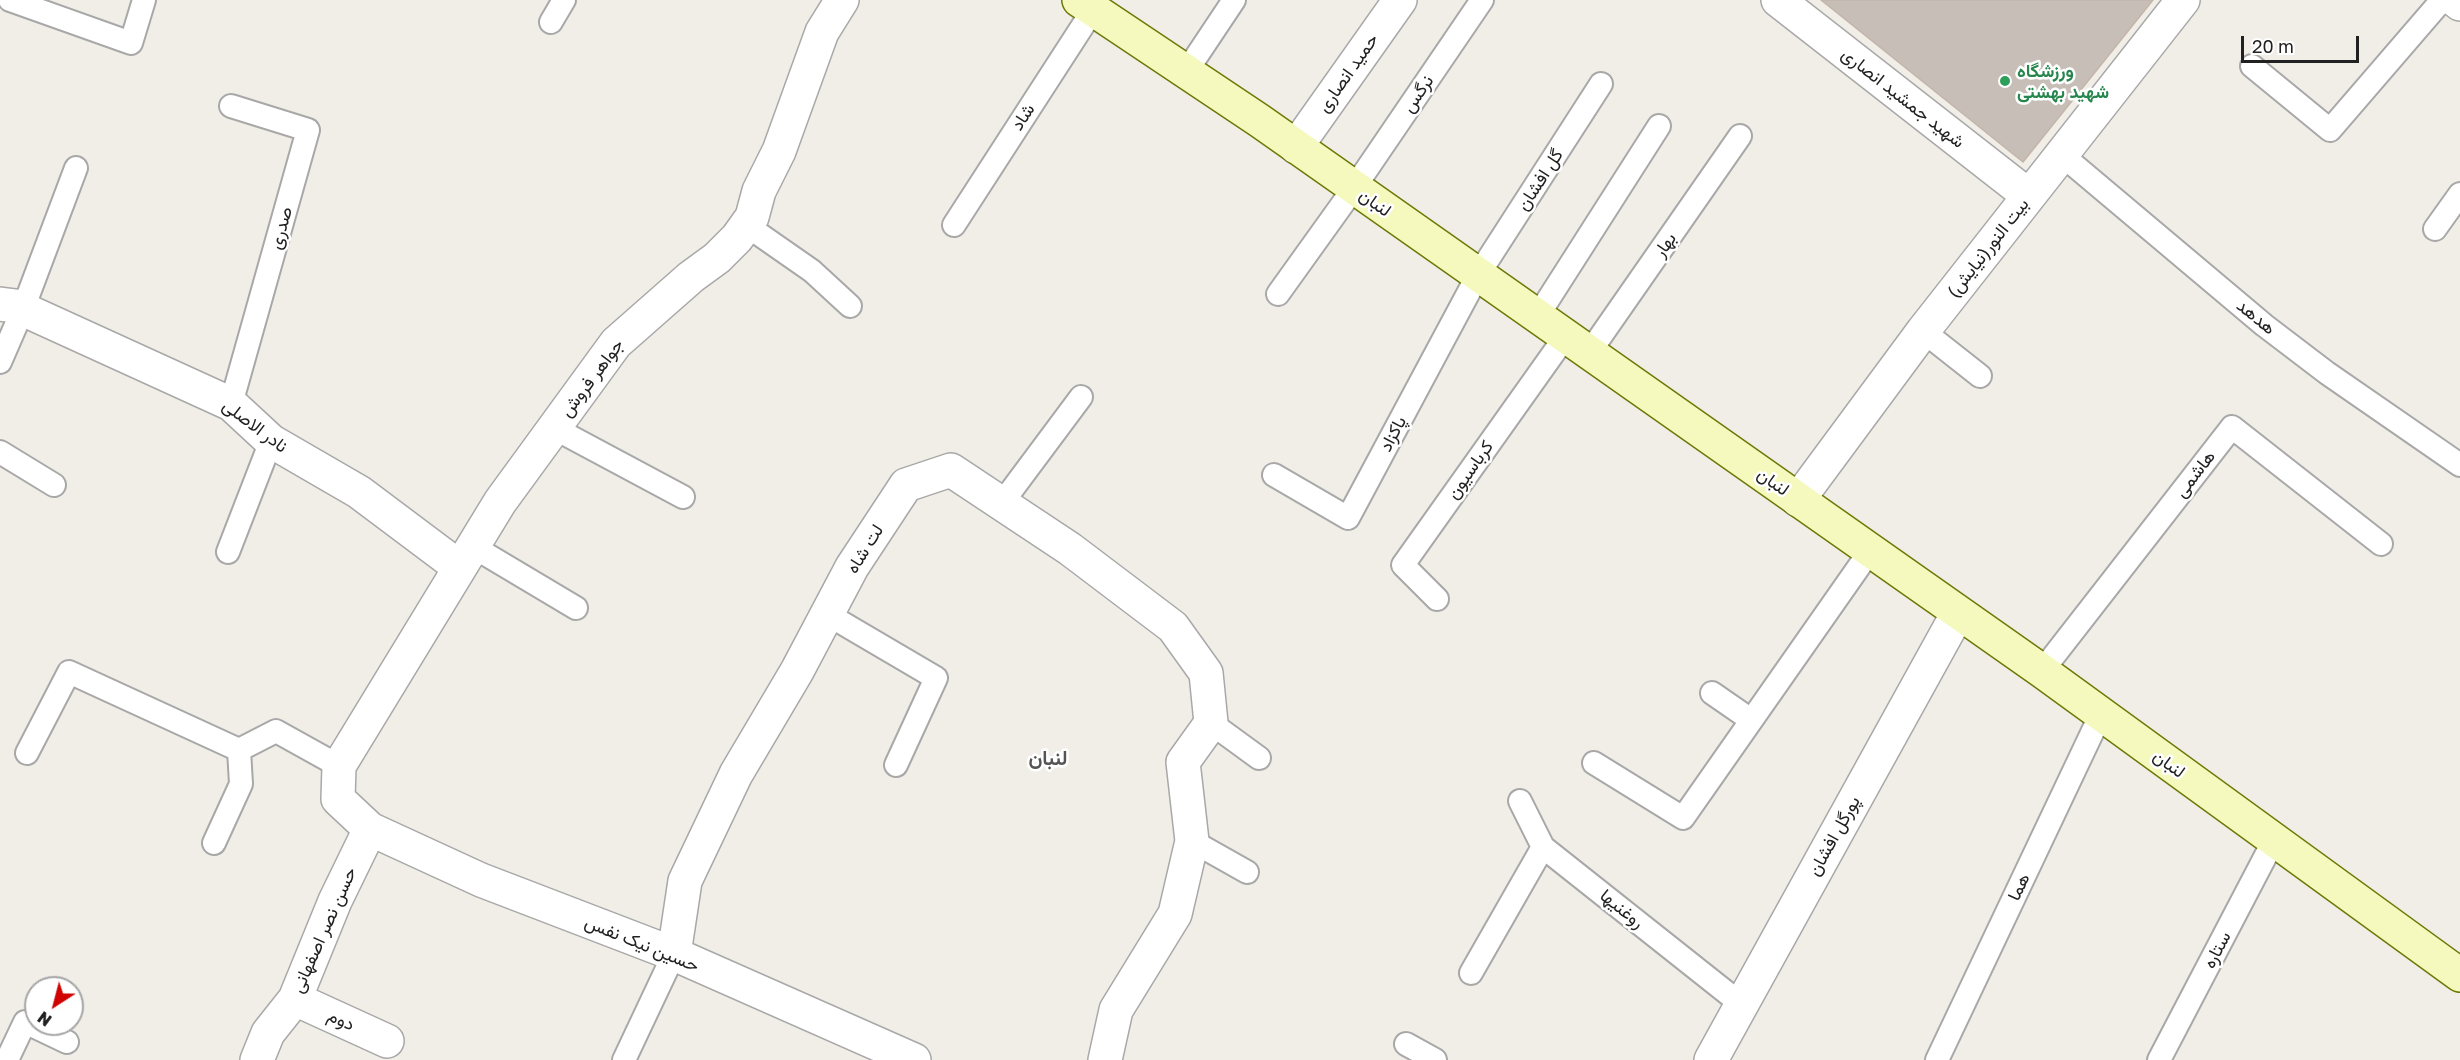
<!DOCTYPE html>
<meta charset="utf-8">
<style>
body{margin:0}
#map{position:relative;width:2460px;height:1060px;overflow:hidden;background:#f1eee7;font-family:"Golos Text",sans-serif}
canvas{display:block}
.north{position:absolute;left:24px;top:976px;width:60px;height:60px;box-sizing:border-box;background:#fff;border:2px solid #a6a6a6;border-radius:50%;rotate:216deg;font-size:16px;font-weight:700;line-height:24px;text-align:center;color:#212121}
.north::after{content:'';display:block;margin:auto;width:21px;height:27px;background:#d00202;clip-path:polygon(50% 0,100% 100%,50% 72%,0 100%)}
.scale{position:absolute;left:2241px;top:36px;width:118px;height:27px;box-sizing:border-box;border:3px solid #212121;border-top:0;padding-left:8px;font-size:18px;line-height:21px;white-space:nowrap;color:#212121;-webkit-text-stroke:4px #fff;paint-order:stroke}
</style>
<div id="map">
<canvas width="2460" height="1060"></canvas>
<div class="north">N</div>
<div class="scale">20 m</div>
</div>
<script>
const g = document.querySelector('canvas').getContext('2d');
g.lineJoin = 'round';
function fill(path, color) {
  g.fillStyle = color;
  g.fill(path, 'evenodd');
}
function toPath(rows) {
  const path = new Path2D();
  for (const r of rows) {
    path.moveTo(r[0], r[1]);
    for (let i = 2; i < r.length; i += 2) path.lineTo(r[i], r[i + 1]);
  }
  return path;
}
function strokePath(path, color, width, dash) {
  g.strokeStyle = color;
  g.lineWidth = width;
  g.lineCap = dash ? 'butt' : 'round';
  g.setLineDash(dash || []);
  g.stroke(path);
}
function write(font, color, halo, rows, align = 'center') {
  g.font = font + ' "Golos Text",Vazirmatn,sans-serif';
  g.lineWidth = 5;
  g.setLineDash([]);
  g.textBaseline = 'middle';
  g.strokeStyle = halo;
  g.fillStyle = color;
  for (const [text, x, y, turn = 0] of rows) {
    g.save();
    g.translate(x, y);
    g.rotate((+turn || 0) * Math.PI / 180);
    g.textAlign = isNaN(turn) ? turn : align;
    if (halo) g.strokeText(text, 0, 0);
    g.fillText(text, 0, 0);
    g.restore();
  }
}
const building = toPath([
 [1821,0,2153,0,2023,162,1821,0]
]);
const lane = toPath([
 [10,0,131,43,144,0],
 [551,22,564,0],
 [2252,66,2330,130,2442,0],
 [1186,72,1234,0],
 [231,106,308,130,231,404],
 [2062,155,2264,325,2327,373,2460,465],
 [746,225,812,271,850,306],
 [954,225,1093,10],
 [2435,229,2460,194],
 [1278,294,1354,188,1482,0],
 [1537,317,1659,126],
 [1923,331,1980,376],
 [1589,353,1740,136],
 [0,362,23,309,76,168],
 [554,428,683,497],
 [0,452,54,485],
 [1274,475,1348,518,1478,275,1601,84],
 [1002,503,1081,397],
 [472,546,576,608],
 [228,552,271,441],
 [1437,599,1403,565,1565,337],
 [827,614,936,678,896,765],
 [2042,671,2232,427,2381,544],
 [1712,693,1751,720],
 [1211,723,1259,758],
 [27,753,69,672,239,750,276,731,339,766],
 [1594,763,1683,818,1870,551],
 [1520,801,1543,847,1741,1004],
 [1192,841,1247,872],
 [214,843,241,784,239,750],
 [1471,973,1543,847],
 [1406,1044,1435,1060],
 [7,1060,25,1022,67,1042],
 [624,1060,674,954],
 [1937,1060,2101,714],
 [2159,1060,2274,840]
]);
const street = toPath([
 [842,0,822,32,779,151,759,191,752,217,737,238,717,258,691,277,616,343,500,502,339,766,338,799,370,829,481,880,674,954,914,1060],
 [1778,0,2029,196],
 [2455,0,2460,4],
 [1296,147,1400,0],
 [0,304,16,306,231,404,271,441,359,492,459,567],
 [1798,500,1923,331,2183,0],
 [674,954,685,881,736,774,797,671,852,567,906,485,951,470,1070,549,1173,627,1206,673,1211,723,1183,762,1192,841,1175,914,1116,1010,1105,1060],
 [295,999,387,1041],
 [257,1060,268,1033,295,999,335,901,370,829],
 [1711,1060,1958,613]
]);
const secondary = toPath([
 [1079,0,1260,121,2042,671,2460,975]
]);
const markers = [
 [2005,81,6,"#2e9e5b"]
];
const leisureNames = [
 ["ورزشگاه",2017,71],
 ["شهید بهشتی",2017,92]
];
const streetNames = [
 ["حمید انصاری",1348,73,-55],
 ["نرگس",1418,94,-56],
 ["شهید جمشید انصاری",1903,98,38],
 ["شاد",1023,117,-57],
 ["گل افشان",1540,180,-57],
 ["لنبان",1375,203,35],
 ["صدری",281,228,-74],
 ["بهار",1665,245,-55],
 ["بیت النور(نیایش)",1988,248,-52],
 ["هدهد",2256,317,39],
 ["جواهر فروش",592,378,-53],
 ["نادر الاصلی",255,426,37],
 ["پاکزاد",1393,434,-62],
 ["کرباسیون",1470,470,-55],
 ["هاشمی",2195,474,-52],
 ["لنبان",1773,482,35],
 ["لت شاه",865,549,-58],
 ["لنبان",2169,764,36],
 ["پورگل افشان",1834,836,-61],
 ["هما",2019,887,-65],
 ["روغنیها",1622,909,39],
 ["حسن نصر اصفهانی",324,930,-66],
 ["حسین نیک نفس",642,944,22],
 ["ستاره",2217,950,-62],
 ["دوم",341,1020,25]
];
const neighbourhoodNames = [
 ["لنبان",1048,759]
];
fill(building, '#c6beb7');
strokePath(building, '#c3b5aa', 1.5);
strokePath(lane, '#a8a8a8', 26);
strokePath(street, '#a8a8a8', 36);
strokePath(secondary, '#6d7906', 36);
strokePath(lane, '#fff', 22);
strokePath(street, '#fff', 33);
strokePath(secondary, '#f6f9bd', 33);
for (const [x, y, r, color] of markers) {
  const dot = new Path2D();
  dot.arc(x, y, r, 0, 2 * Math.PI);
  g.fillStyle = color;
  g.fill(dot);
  strokePath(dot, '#fff', 2);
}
write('bold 18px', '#27864d', '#fff', leisureNames, 'left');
write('18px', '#212121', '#fff', streetNames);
write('bold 20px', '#545454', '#fff', neighbourhoodNames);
</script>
